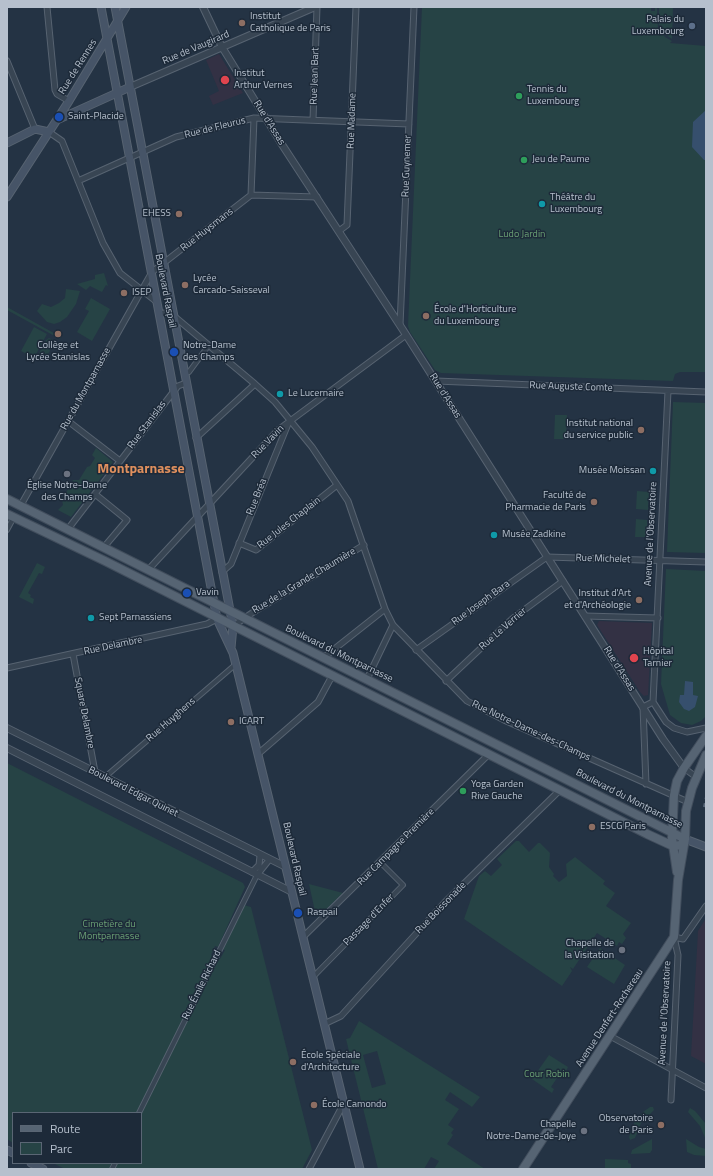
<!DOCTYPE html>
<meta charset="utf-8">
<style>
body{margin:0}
#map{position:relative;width:713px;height:1176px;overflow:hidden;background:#243344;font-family:"Titillium Web",sans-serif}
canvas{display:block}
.frame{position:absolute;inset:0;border:8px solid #b6c0cd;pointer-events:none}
.legend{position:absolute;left:12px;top:1112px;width:130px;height:52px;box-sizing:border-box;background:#1d2a39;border:1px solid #5a6674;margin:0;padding:5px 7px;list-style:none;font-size:12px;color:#b6c0cd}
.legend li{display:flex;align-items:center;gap:8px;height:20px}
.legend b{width:20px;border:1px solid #5a6674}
</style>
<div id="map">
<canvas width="713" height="1176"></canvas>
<div class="frame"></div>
<ul class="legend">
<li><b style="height:5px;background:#566473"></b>Route</li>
<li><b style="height:11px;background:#264345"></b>Parc</li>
</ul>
</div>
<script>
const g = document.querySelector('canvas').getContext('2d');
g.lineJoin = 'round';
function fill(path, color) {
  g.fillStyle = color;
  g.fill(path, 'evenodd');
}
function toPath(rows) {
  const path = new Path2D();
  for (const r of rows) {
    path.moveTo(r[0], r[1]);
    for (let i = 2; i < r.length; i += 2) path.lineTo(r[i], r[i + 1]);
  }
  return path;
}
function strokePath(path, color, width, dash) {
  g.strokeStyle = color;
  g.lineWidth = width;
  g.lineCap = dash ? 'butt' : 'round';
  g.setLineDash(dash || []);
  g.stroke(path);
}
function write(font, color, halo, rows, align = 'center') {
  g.font = font + ' "Titillium Web",sans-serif';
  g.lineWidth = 3;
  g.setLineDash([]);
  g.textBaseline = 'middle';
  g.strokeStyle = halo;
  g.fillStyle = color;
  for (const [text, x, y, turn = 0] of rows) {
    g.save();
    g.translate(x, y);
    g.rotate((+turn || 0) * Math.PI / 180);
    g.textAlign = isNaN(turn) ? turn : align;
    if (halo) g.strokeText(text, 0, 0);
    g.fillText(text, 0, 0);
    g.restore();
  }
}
const medical = toPath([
 [219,54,243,93,213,105,209,96,219,91,206,60],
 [599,621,652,623,648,695,644,696,640,692,597,625],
 [706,918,706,1064,691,1056,698,931]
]);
const green = toPath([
 [422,7,651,7,651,11,655,11,655,7,657,7,658,28,665,37,672,41,670,43,706,46,706,372,680,372,675,374,673,381,441,373,435,370,410,332,408,326],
 [659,7,673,7,672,39,666,35,659,25],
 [104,273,108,286,106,285,102,292,90,286,86,290,77,284,95,279,95,275],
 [66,289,80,291,76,304,67,317,60,322,54,324,47,322,37,311,42,304,51,307,59,303,65,298],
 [91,298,110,309,92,341,77,332,89,311,85,309],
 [7,307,61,337,60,339,7,310],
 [34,327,47,334,34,358,21,351],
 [49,338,53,340,54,343,46,358,40,361,36,359,46,340],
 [673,402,706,403,706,553,667,552],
 [555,415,567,415,566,439,554,439],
 [96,448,113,462,71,517,58,510,63,505,62,500,73,480,79,480,87,467,90,466,95,458,92,455],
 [637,491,649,492,648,510,636,509],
 [636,519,647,520,647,537,635,537],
 [37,563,45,567,42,574,39,573,28,593,31,595,30,597,34,599,33,604,19,597],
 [666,569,706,571,706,716,701,721,692,725,681,723,670,715,661,684],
 [7,763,243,883,245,887,218,947,215,946,211,955,214,956,137,1113,13,1113,13,1143,7,1139],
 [516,841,519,841,529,852,538,843,540,843,550,853,549,867,554,874,553,876,559,882,567,876,566,864,575,857,605,881,603,884,615,893,606,906,631,923,623,934,626,938,622,944,619,942,617,946,597,933,573,969,570,967,572,971,562,986,464,919,479,876,485,871,491,876,502,865,497,859],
 [309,884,343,893,318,917,316,916],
 [244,905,251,907,312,1150,302,1169,114,1169,117,1163,141,1163,141,1114,217,958,220,959,225,950,222,949],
 [600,948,625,965,614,984,587,967],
 [359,1021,480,1097,472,1107,450,1092,445,1100,459,1109,448,1125,454,1129,451,1133,453,1135,447,1144,485,1169,434,1169,439,1161,431,1157,424,1169,378,1169,346,1039,350,1038],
 [377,1051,386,1084,372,1088,363,1055],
 [549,1055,568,1067,566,1071,563,1069,551,1087,554,1089,552,1093,532,1079],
 [650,1107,653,1107,654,1110,641,1123,635,1138,630,1140,629,1137,635,1121,643,1112],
 [690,1108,695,1111,706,1124,706,1140,700,1126,688,1112],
 [652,1139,652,1150,650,1153,631,1154,632,1150],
 [686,1139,699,1147,706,1149,706,1156,694,1155,687,1152],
 [605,1159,628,1160,628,1163,631,1164,631,1169,605,1169],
 [53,1163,112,1163,109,1169,65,1169]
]);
const water = toPath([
 [706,110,706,160,704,160,692,147,693,122],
 [685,681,693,682,693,695,698,696,695,707,689,711,684,709,679,702,680,695,684,695]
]);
const pedestrian = toPath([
 [185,373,189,372,209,345],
 [7,530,14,517],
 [105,777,236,664],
 [313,977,403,885,381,863],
 [139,1113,257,875],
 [112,1169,115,1163]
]);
const minor = toPath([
 [47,7,55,90,57,94,69,101],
 [7,61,35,129],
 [313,120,317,7],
 [49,132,62,141,103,243,120,273,157,302],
 [78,181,176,137,254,118,409,124],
 [251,195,254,118],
 [251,195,317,197],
 [339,231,347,225,356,7],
 [160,314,169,312,255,384,275,402,312,447,348,501,385,609,393,625,467,701,504,720,688,802],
 [400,325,414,7],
 [436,381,706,392],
 [668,391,653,702,666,722,674,728,687,732,706,728],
 [68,421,120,461],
 [196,438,255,384],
 [95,494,127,520,104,547],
 [21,505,152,272,251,195],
 [68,529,174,391,178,386,186,383],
 [239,543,256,550,337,485],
 [148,570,278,430,406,335],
 [222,572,231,564,288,424],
 [585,616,658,618],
 [233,626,252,613,364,545],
 [416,650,547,557,706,562],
 [73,654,95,772],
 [323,658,385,609],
 [7,668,207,624,217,619],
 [367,679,393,625],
 [446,681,512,619,563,581],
 [258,754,318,702,332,676],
 [684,768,696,777],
 [646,784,643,707,653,702],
 [252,872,259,865,260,856],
 [257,875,269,860],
 [303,937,488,755],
 [324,1024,341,1016,445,902,559,791],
 [610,1036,706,1088],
 [671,1100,678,955,674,937,683,939,706,906],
 [309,1169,344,1103]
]);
const tertiary = toPath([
 [203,7,222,47,281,143,403,330,663,739,684,768],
 [130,87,315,7],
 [7,728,286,867],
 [7,748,292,892]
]);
const secondary = toPath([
 [101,7,217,619,233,653,360,1169],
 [115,7,233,626,231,648],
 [57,120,130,87],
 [7,143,35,129,49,132],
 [7,197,69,101,126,7],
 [685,839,706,847],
 [7,1150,13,1153],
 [31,1163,43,1169]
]);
const primary = toPath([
 [7,499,685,839],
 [7,514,105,561,647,834,673,846,681,845,685,839],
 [677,872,672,838,674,795,677,781,684,768,706,736],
 [523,1169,674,937,678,880,685,839,686,811,692,788,706,755]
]);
const rail = toPath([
 [704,807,706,797]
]);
const markers = [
 [242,23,4,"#8d6e63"],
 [692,26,4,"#5c6f8a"],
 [225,80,5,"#e0444e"],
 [519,96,4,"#2e9e5b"],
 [59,117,5,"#1a4fb4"],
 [524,160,4,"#2e9e5b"],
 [542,204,4,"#0f9aa8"],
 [179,214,4,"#8d6e63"],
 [185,285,4,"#8d6e63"],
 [124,293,4,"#8d6e63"],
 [426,316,4,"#8d6e63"],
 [58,334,4,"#8d6e63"],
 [174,352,5,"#1a4fb4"],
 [280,394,4,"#0f9aa8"],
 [641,430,4,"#8d6e63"],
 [653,471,4,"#0f9aa8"],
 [67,474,4,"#6b7280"],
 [594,502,4,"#8d6e63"],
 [494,535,4,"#0f9aa8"],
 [187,593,5,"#1a4fb4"],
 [639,600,4,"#8d6e63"],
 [91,618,4,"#0f9aa8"],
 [634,658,5,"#e0444e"],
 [231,722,4,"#8d6e63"],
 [463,791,4,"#2e9e5b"],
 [592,827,4,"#8d6e63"],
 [298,913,5,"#1a4fb4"],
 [622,950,4,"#6b7280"],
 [293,1062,4,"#8d6e63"],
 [314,1105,4,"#8d6e63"],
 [661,1125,4,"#8d6e63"],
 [584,1131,4,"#6b7280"]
];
const poiNames = [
 ["Institut",250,17],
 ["Catholique de Paris",250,29],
 ["Palais du",684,20,"right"],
 ["Luxembourg",684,32,"right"],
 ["Institut",234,74],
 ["Arthur Vernes",234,86],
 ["Tennis du",527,90],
 ["Luxembourg",527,102],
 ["Saint-Placide",68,117],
 ["Jeu de Paume",532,160],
 ["Théâtre du",550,198],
 ["Luxembourg",550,210],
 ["EHESS",171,214,"right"],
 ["Lycée",193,279],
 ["Carcado-Saisseval",193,291],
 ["ISEP",132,293],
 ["École d'Horticulture",434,310],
 ["du Luxembourg",434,322],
 ["Collège et",58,346,"center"],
 ["Lycée Stanislas",58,358,"center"],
 ["Notre-Dame",183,346],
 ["des Champs",183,358],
 ["Le Lucernaire",288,394],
 ["Institut national",633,424,"right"],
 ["du service public",633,436,"right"],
 ["Musée Moissan",645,471,"right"],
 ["Église Notre-Dame",67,486,"center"],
 ["des Champs",67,498,"center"],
 ["Faculté de",586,496,"right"],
 ["Pharmacie de Paris",586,508,"right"],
 ["Musée Zadkine",502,535],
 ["Vavin",196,593],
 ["Institut d'Art",631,594,"right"],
 ["et d'Archéologie",631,606,"right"],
 ["Sept Parnassiens",99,618],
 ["Hôpital",643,652],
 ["Tarnier",643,664],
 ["ICART",239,722],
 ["Yoga Garden",471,785],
 ["Rive Gauche",471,797],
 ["ESCG Paris",600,827],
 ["Raspail",307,913],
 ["Chapelle de",614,944,"right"],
 ["la Visitation",614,956,"right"],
 ["École Spéciale",301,1056],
 ["d'Architecture",301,1068],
 ["École Camondo",322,1105],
 ["Observatoire",653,1119,"right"],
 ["de Paris",653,1131,"right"],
 ["Chapelle",576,1125,"right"],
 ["Notre-Dame-de-Joye",576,1137,"right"]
];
const streetNames = [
 ["Rue de Vaugirard",196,48,-23],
 ["Rue de Rennes",78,67,-58],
 ["Rue Jean Bart",315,76,-88],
 ["Rue Madame",352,121,-88],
 ["Rue d'Assas",269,123,58],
 ["Rue de Fleurus",215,128,-14],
 ["Rue Guynemer",407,166,-88],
 ["Rue Huysmans",207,230,-38],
 ["Boulevard Raspail",165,291,79],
 ["Rue Auguste Comte",571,387,2],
 ["Rue du Montparnasse",86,389,-61],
 ["Rue d'Assas",445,396,58],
 ["Rue Stanislas",147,425,-53],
 ["Rue Vavin",268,442,-46],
 ["Rue Bréa",257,497,-68],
 ["Rue Jules Chaplain",289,523,-38],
 ["Avenue de l'Observatoire",651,534,-87],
 ["Rue Michelet",603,559,2],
 ["Rue de la Grande Chaumière",304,581,-31],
 ["Rue Joseph Bara",481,603,-36],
 ["Rue Le Verrier",503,629,-41],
 ["Rue Delambre",113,646,-12],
 ["Boulevard du Montparnasse",339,654,26],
 ["Rue d'Assas",619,669,58],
 ["Square Delambre",84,713,79],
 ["Rue Huyghens",171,720,-41],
 ["Rue Notre-Dame-des-Champs",531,731,25],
 ["Boulevard Edgar Quinet",133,792,27],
 ["Boulevard du Montparnasse",629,799,27],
 ["Rue Campagne Première",396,847,-45],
 ["Boulevard Raspail",294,859,77],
 ["Rue Boissonade",441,908,-46],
 ["Passage d'Enfer",369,920,-46],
 ["Rue Émile Richard",202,985,-64],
 ["Avenue de l'Observatoire",665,1013,-87],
 ["Avenue Denfert-Rochereau",610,1018,-57]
];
const parkNames = [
 ["Ludo Jardin",522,235],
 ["Cimetière du",109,925],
 ["Montparnasse",109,937],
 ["Cour Robin",547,1075]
];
const districtNames = [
 ["Montparnasse",141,470]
];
fill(medical, '#333144');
fill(green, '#264345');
fill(water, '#364f6d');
strokePath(pedestrian, '#576371', 6);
strokePath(minor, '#576371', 7);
strokePath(tertiary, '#576371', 8);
strokePath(secondary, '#576371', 9);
strokePath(primary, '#424e5d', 10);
strokePath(pedestrian, '#384553', 4);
strokePath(minor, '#384553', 5);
strokePath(tertiary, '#384553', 6);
strokePath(secondary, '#465467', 7);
strokePath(primary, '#566473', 8);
strokePath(rail, '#5a697b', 2, [4, 4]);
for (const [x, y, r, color] of markers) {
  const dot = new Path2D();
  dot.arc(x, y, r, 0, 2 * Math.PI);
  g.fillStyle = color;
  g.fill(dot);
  strokePath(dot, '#1d2a39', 1.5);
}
write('10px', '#b6c0cd', '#1d2a39', poiNames, 'left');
write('10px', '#b6c0cd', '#1d2a39', streetNames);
write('10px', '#6aa074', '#1d2a39', parkNames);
write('bold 14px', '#e0905e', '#1d2a39', districtNames);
</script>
